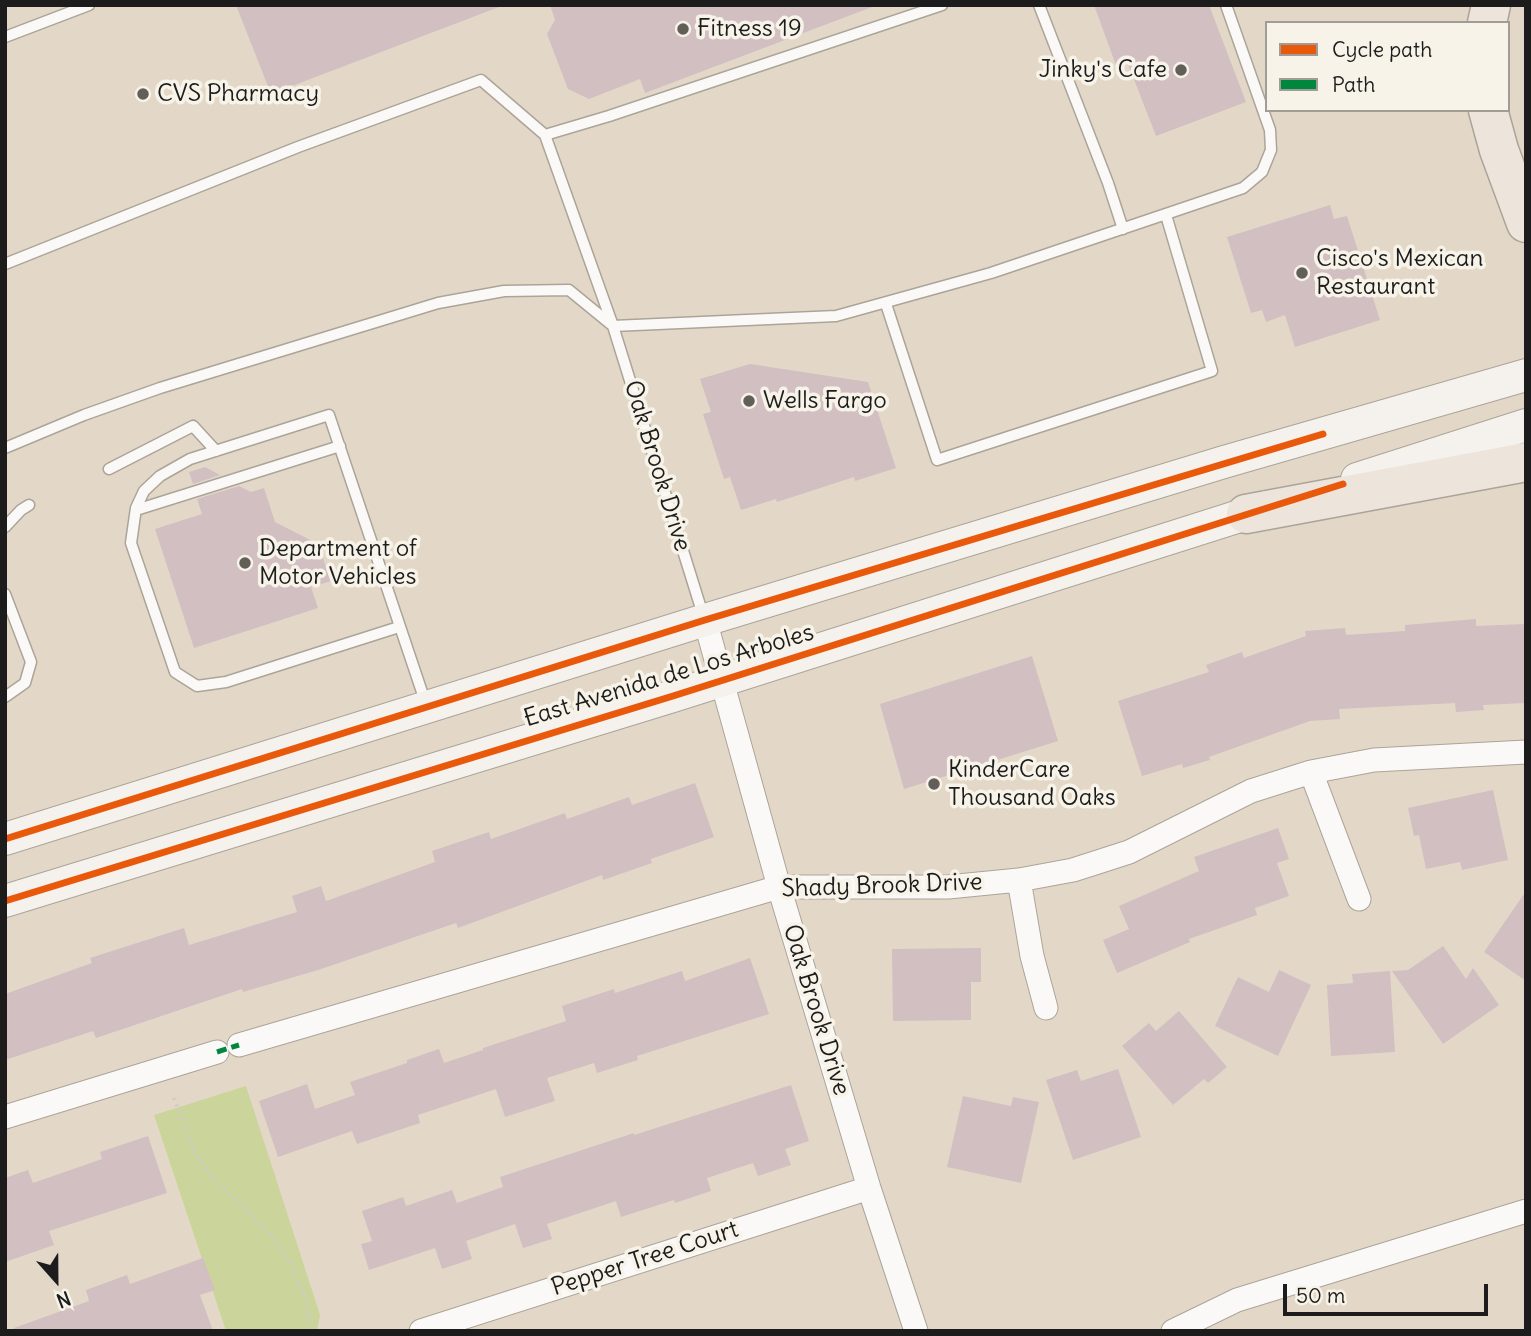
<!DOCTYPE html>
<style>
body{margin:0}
#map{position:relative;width:1531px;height:1336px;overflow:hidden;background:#e3d8c7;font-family:Delius,sans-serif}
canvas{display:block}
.frame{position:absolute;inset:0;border:7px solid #1c1c1c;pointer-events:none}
.legend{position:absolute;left:1265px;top:21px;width:245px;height:91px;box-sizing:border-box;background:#f7f3e8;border:2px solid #9f9d96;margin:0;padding:9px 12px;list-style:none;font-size:21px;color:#1c1c1c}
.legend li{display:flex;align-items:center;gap:14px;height:35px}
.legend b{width:35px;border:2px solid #9f9d96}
.north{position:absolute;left:21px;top:1245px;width:70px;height:70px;-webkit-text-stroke:5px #f7f3e8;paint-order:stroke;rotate:159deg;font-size:19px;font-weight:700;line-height:28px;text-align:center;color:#1c1c1c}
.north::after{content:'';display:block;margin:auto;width:24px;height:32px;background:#1c1c1c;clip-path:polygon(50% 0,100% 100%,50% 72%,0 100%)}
.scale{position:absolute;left:1283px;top:1284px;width:205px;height:32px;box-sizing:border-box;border:4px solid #1c1c1c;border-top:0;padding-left:9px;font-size:21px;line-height:24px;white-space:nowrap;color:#1c1c1c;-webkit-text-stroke:5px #f7f3e8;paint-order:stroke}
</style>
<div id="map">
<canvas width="1531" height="1336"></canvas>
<div class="frame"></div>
<ul class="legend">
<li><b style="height:9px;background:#e8590c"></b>Cycle path</li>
<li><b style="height:9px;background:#00873e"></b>Path</li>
</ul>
<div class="north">N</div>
<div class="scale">50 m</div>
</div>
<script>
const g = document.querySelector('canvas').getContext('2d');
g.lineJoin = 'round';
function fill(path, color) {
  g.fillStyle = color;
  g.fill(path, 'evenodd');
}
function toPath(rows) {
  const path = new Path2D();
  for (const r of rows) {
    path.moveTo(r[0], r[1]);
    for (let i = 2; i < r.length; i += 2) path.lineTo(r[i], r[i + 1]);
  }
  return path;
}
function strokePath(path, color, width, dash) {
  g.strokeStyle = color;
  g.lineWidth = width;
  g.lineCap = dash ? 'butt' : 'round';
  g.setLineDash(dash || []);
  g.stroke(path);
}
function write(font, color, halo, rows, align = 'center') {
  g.font = font + ' Delius,sans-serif';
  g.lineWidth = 7;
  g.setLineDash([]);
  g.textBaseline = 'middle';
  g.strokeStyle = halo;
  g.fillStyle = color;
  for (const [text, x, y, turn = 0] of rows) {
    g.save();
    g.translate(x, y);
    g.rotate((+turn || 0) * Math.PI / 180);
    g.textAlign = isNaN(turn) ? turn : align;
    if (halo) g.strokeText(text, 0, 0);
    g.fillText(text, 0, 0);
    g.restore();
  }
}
const green = toPath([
 [246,1086,320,1315,317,1331,226,1331,154,1115]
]);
const building = toPath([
 [236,5,499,5,499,7,271,94],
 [550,5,872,5,872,7,645,93,640,79,589,99,568,89,547,34,555,20],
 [1094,5,1209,5,1246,102,1156,136,1128,64,1117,68],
 [1330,205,1334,219,1347,216,1380,320,1295,347,1285,315,1266,322,1262,310,1251,313,1227,237],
 [750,364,868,382,896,468,855,481,854,477,777,502,776,499,741,510,730,477,724,479,703,414,711,412,700,379],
 [205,467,220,475,193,484,189,472],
 [239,486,251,492,264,488,275,522,318,544,331,581,311,587,318,608,194,648,155,529,202,514,197,499],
 [1476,619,1476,626,1526,624,1526,703,1483,705,1484,710,1456,712,1455,703,1339,709,1340,719,1310,721,1209,757,1210,760,1183,768,1182,764,1142,776,1118,701,1209,672,1206,665,1242,652,1244,658,1306,636,1305,631,1345,628,1346,635,1405,631,1405,625],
 [1032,656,1058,741,904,789,880,704],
 [695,783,714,837,651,859,652,863,603,880,602,875,458,928,456,923,318,970,243,992,242,989,96,1038,93,1031,5,1060,5,994,92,963,90,958,184,928,189,945,297,912,292,896,321,886,326,901,435,862,432,851,489,832,491,839,565,813,567,819,629,797,632,805],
 [1493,790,1508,860,1462,870,1460,862,1426,869,1419,835,1414,836,1408,808],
 [1278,828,1289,859,1277,863,1289,896,1255,908,1257,915,1189,939,1190,942,1117,973,1103,940,1129,929,1119,906,1199,871,1194,857],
 [1526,891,1526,981,1484,952],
 [1443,946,1466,979,1473,968,1499,1005,1443,1044,1392,971,1408,970],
 [981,948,981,982,971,982,971,1020,893,1021,892,949],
 [750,958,769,1014,637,1056,638,1060,597,1073,594,1063,547,1078,555,1101,505,1117,496,1089,418,1115,420,1123,357,1144,352,1131,278,1157,259,1101,307,1084,315,1109,355,1095,350,1082,407,1063,407,1060,439,1049,444,1063,483,1050,483,1048,566,1021,562,1006,614,989,615,993,682,971,685,981],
 [1279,970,1311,985,1278,1056,1215,1026,1238,977,1269,992],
 [1390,971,1395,1052,1331,1056,1327,985,1353,983,1352,974],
 [1179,1011,1227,1067,1208,1083,1204,1079,1173,1105,1122,1046,1149,1023,1156,1031],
 [1118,1069,1141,1137,1073,1160,1046,1080,1077,1070,1081,1081],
 [791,1085,809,1141,785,1149,791,1165,758,1176,753,1163,707,1178,711,1191,675,1203,674,1200,621,1217,616,1201,547,1224,552,1239,523,1248,515,1224,466,1241,472,1259,442,1269,435,1248,369,1270,361,1244,372,1241,362,1211,403,1197,406,1206,452,1190,457,1203,503,1187,500,1177,634,1133,634,1135],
 [963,1096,1011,1106,1013,1097,1039,1102,1021,1183,947,1167],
 [148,1136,167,1193,49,1231,54,1245,5,1262,5,1178,28,1170,33,1183,102,1159,100,1152],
 [203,1258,215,1290,200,1295,213,1331,15,1331,14,1328,89,1301,86,1290,127,1275,130,1284]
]);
const path = toPath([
 [174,1098,193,1149,216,1182,269,1233,291,1264,307,1304,309,1331]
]);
const service = toPath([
 [1039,5,1108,183,1123,229],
 [5,37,89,5],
 [545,135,609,116,942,5],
 [5,264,298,147,481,80,545,135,613,326,704,618],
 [886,304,937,460,1212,371,1166,215],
 [5,448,84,415,160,388,438,303,504,291,569,290,613,326,836,316,991,273,1243,188,1262,172,1271,150,1270,130,1226,5],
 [109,469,193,426,216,451],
 [136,510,340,446],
 [5,527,21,510,29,505],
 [5,594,31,662,25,683,5,697],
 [399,627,226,682,197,686,175,672,131,543,136,508,144,491,160,476,190,459,329,415,426,704]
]);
const minor = toPath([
 [705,620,779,887,869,1188,916,1331],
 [1311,772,1359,899],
 [1019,880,1032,956,1046,1008],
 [239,1045,779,887,948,887,1019,880,1073,870,1129,852,1251,791,1311,772,1374,760,1526,752],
 [5,1117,217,1052],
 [421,1331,869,1188],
 [1173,1331,1237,1300,1526,1211]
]);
const secondary = toPath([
 [1357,479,1526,425],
 [5,839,705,620,1224,462,1526,375],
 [5,901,673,696,1268,507]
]);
const motorway = toPath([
 [1487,23,1491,5],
 [1488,110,1499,150,1526,223],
 [1246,514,1526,462]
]);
const quiet = toPath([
 [217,1052,239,1045]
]);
const cycleway = toPath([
 [5,839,705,620,1323,434],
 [5,901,673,696,1343,484]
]);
const markers = [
 [683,29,7,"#625e58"],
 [1181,70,7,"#625e58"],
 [143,94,7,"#625e58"],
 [1302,273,7,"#625e58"],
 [749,401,7,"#625e58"],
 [245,563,7,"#625e58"],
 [934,784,7,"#625e58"]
];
const poiNames = [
 ["Fitness 19",697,29],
 ["Jinky's Cafe",1167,70,"right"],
 ["CVS Pharmacy",157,94],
 ["Cisco's Mexican",1316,259],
 ["Restaurant",1316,287],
 ["Wells Fargo",763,401],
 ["Department of",259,549],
 ["Motor Vehicles",259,577],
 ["KinderCare",948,770],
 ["Thousand Oaks",948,798]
];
const streetNames = [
 ["Oak Brook Drive",657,466,73],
 ["East Avenida de Los Arboles",669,676,-17],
 ["Shady Brook Drive",882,886,-2],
 ["Oak Brook Drive",816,1010,73],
 ["Pepper Tree Court",645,1259,-18]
];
fill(green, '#cbd49a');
fill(building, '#d1bfc2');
strokePath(service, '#aba499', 13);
strokePath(minor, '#aba499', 25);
strokePath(secondary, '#aba499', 34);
strokePath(motorway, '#aba499', 41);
strokePath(path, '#cfccc8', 4.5, [2, 5]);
strokePath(service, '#fbf9f7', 10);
strokePath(minor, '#fbf9f7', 23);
strokePath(secondary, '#f5f1ec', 32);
strokePath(motorway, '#ede4db', 38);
strokePath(quiet, '#00873e', 5, [10, 5]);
strokePath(cycleway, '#e8590c', 7);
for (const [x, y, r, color] of markers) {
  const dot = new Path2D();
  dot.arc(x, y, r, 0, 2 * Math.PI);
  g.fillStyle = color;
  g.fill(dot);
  strokePath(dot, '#f7f3e8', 2.5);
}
write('24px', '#1c1c1c', '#f7f3e8', poiNames, 'left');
write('24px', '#1c1c1c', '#f7f3e8', streetNames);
</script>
